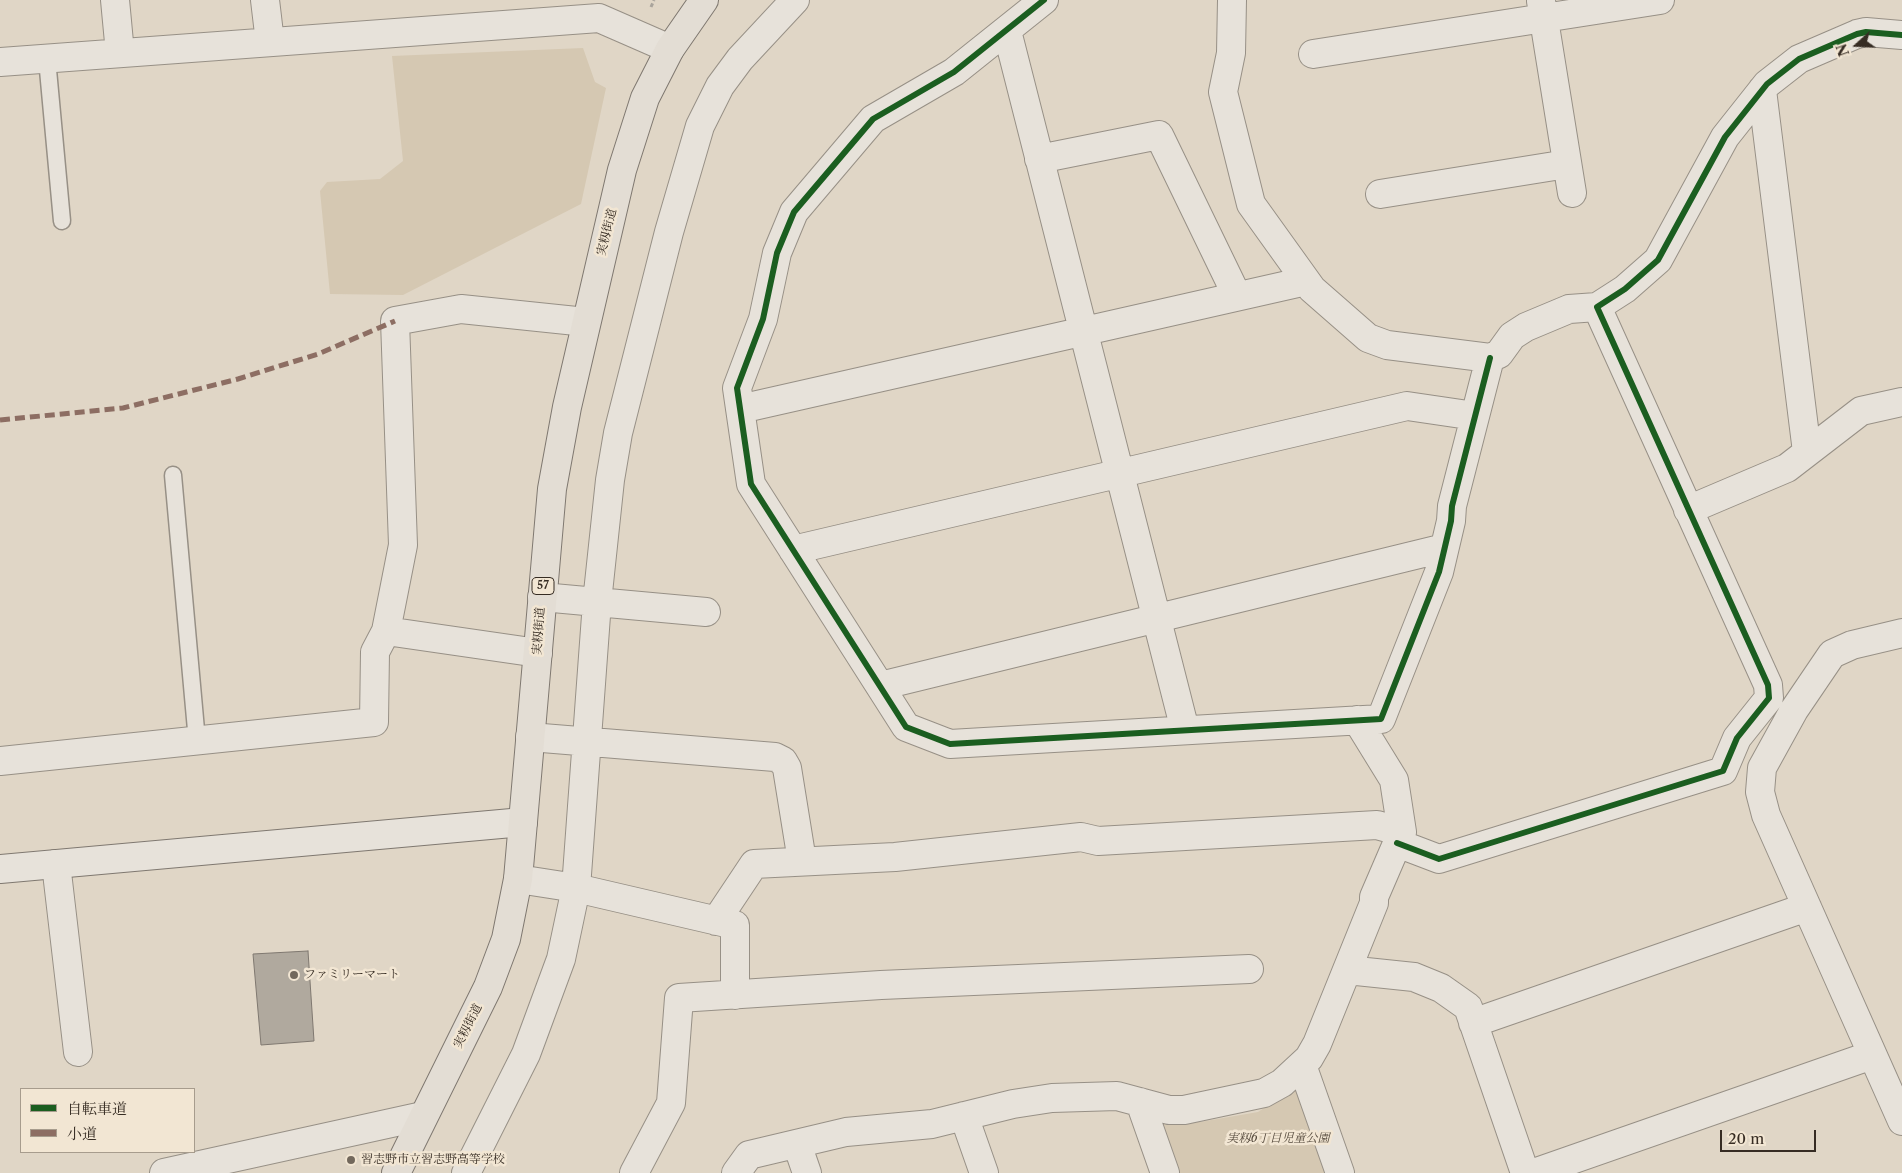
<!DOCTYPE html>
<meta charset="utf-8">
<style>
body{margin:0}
#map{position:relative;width:1902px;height:1173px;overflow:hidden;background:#e0d6c6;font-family:"Libre Caslon Text","Noto Serif JP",serif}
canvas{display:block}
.legend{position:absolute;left:20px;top:1088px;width:175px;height:65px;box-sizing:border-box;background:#f2e6d3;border:1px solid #a79c8d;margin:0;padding:6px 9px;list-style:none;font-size:15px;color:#362c23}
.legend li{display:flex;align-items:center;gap:10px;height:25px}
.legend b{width:25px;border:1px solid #a79c8d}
.north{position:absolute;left:1832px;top:20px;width:50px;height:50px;-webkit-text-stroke:4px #f2e6d3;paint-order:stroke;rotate:250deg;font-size:14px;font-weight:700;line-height:20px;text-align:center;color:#362c23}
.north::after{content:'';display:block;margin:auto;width:18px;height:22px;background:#362c23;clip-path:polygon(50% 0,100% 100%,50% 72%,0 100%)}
.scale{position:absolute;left:1720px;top:1130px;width:96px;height:22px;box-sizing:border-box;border:2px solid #362c23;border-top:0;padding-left:6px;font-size:15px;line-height:18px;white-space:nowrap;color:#362c23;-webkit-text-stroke:4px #f2e6d3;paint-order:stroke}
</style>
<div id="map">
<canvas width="1902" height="1173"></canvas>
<ul class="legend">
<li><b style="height:6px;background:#1b5e20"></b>自転車道</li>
<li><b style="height:6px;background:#8d6e63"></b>小道</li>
</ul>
<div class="north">N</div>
<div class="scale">20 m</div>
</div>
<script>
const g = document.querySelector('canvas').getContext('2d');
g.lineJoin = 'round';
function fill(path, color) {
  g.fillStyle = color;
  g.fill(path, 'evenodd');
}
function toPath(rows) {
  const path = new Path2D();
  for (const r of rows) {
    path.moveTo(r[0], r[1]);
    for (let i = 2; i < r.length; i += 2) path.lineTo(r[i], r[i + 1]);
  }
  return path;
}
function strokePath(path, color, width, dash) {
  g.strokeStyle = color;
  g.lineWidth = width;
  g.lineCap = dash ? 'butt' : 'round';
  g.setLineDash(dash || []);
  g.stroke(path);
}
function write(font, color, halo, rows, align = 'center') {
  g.font = font + ' "Libre Caslon Text","Noto Serif JP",serif';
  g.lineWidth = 5;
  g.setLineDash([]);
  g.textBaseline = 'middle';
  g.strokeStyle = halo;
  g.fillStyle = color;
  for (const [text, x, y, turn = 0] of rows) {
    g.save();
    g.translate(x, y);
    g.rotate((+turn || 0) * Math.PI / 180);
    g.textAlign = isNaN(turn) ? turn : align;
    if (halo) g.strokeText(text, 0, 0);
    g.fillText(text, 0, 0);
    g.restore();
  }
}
const green = toPath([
 [583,48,595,82,606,88,581,204,403,295,330,294,320,191,327,182,380,179,403,161,392,56],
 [1297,1086,1326,1173,1178,1173,1160,1121,1200,1122,1258,1112]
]);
const building = toPath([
 [308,951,314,1041,261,1045,253,954,308,951]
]);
const path = toPath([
 [651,7,654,0]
]);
const lane = toPath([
 [47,59,62,221],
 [173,475,197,741]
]);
const street = toPath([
 [115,0,120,53],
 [265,0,270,42],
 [1044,0,954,72,873,119,794,212,777,253,763,319,737,388,751,484,906,727,950,744,1381,719,1439,572,1451,521,1452,506,1490,358],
 [1232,0,1231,53,1223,92,1251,204,1312,289,1368,338,1387,345,1490,358,1499,354,1512,336,1526,327,1569,309,1597,307],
 [1541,1,1572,193],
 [1007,31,1185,730],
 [1313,54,1660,0],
 [0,62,599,18,670,49],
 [1762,90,1807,452],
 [1039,159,1159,135,1237,296],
 [1380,194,1567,164],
 [740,409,1306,281],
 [1688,510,1787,468,1861,411,1902,402],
 [793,550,1407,406,1475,416],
 [542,597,706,612],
 [386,631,403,545,395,321,461,309,586,322],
 [1902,633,1852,645,1832,654,1794,710,1762,768,1760,792,1766,815,1902,1121],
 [880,686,1444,548],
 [530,737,775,757,783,761,787,768,802,861],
 [0,761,374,722,375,652,386,631,538,653],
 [1397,843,1439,859,1723,771,1737,738,1769,698,1768,685,1597,307,1625,289,1658,260,1725,137,1767,84,1799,59,1857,34,1866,32,1902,35],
 [56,864,78,1052],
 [518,879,576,888,735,925,735,995],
 [716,921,754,864,895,857,1081,837,1098,841,1377,825,1402,832],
 [1347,970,1414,977,1441,988,1468,1007,1525,1173],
 [1473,1023,1807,907],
 [1302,1065,1340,1173],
 [1140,1102,1165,1173],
 [964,1116,984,1173],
 [797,1144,807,1173],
 [164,1173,423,1116],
 [466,1173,526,1054,561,959,576,888,597,602,610,480,618,433,669,232,700,126,720,86,740,59,795,0],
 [634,1173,671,1103,679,998,881,985,1249,969],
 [736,1173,749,1155,846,1132,932,1124,1013,1104,1052,1098,1117,1096,1169,1110,1184,1110,1264,1093,1282,1083,1309,1058,1317,1044,1374,903,1374,897,1402,832,1394,780,1357,720],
 [1534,1173,1872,1055]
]);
const secondary = toPath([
 [0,869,523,822]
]);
const primary = toPath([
 [396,1173,488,987,506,939,518,879,552,489,567,407,622,170,645,98,670,49,704,0]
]);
const quiet = toPath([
 [0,420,123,408,238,379,318,354,395,321]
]);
const cycleway = toPath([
 [1044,0,954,72,873,119,794,212,777,253,763,319,737,388,751,484,906,727,950,744,1381,719,1439,572,1451,521,1452,506,1490,358],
 [1397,843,1439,859,1723,771,1737,738,1769,698,1768,685,1597,307,1625,289,1658,260,1725,137,1767,84,1799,59,1857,34,1866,32,1902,35]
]);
const markers = [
 [294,975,5,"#72685c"],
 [351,1160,5,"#72685c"]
];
const shields = [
 [543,586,22]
];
const shieldNames = [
 ["57",543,586]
];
const streetNames = [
 ["実籾街道",607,232,-76],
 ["実籾街道",539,631,-86],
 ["実籾街道",468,1026,-63]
];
const poiNames = [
 ["ファミリーマート",304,975],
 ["習志野市立習志野高等学校",361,1160]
];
const parkNames = [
 ["実籾6丁目児童公園",1278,1139]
];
fill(green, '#d5c8b2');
fill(building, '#b0a99e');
strokePath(building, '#7f7870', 1);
strokePath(lane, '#979086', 19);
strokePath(street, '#979086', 30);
strokePath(secondary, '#7f7870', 30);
strokePath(primary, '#7f7870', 30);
strokePath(path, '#a9a49c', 3, [4, 2.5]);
strokePath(lane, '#e7e2da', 16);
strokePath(street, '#e7e2da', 28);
strokePath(secondary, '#e7e2da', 28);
strokePath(primary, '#e3ddd4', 28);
strokePath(quiet, '#8d6e63', 5, [10, 5]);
strokePath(cycleway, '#1b5e20', 6);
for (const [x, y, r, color] of markers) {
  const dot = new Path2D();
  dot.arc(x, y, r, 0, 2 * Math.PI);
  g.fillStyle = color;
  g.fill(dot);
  strokePath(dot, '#f2e6d3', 2);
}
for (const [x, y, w] of shields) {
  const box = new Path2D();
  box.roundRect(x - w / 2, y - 8.5, w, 17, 4);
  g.fillStyle = '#f2e6d3';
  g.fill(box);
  strokePath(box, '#362c23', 1);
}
write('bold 11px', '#362c23', null, shieldNames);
write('12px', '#362c23', '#f2e6d3', streetNames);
write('12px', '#362c23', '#f2e6d3', poiNames, 'left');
write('italic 12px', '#54493c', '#f2e6d3', parkNames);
</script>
